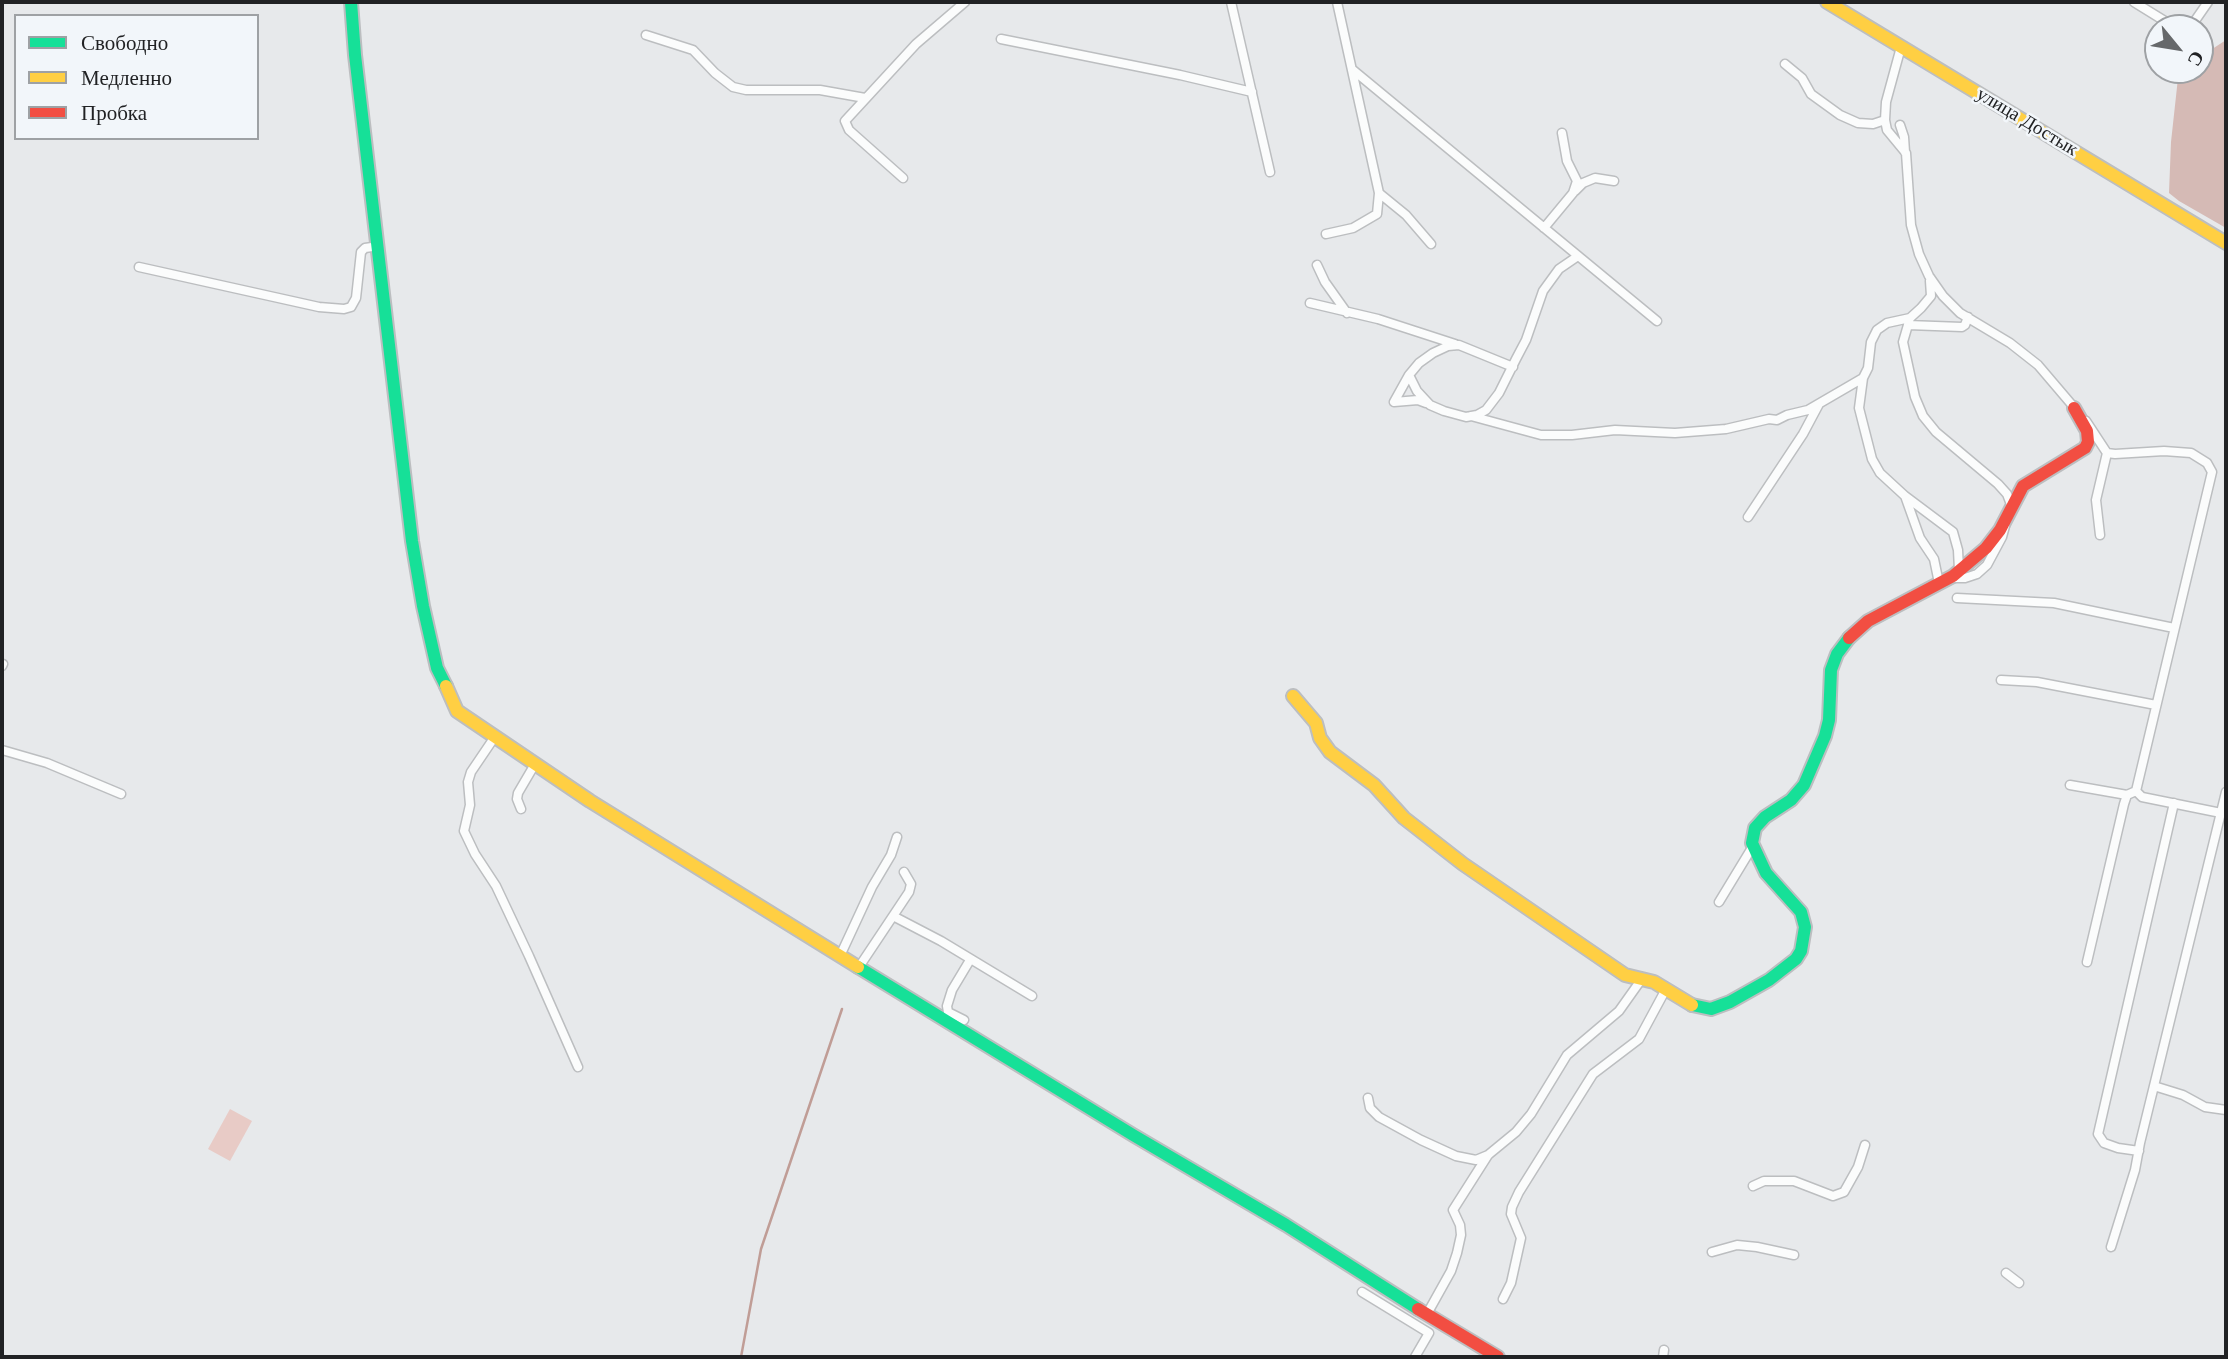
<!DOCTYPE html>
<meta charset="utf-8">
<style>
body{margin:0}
#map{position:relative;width:2228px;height:1359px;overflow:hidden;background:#e7e9eb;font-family:"Libre Baskerville",serif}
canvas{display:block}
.frame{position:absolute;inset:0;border:4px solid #212224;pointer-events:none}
.legend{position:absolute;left:14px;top:14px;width:245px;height:126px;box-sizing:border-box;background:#f2f6fa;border:2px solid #9ea1a4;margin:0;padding:9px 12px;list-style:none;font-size:21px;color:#212224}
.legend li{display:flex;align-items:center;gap:14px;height:35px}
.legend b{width:35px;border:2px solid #9ea1a4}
.north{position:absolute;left:2144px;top:14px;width:70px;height:70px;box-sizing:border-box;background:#f2f6fa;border:2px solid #9ea1a4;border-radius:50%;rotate:120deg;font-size:19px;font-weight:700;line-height:28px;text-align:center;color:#212224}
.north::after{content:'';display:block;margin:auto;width:24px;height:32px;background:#66686a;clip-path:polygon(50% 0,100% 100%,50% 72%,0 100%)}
</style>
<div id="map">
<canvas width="2228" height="1359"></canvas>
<div class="frame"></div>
<ul class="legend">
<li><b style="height:9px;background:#16e098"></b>Свободно</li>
<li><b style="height:9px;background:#ffcf43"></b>Медленно</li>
<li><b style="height:9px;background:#f24e42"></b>Пробка</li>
</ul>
<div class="north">С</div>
</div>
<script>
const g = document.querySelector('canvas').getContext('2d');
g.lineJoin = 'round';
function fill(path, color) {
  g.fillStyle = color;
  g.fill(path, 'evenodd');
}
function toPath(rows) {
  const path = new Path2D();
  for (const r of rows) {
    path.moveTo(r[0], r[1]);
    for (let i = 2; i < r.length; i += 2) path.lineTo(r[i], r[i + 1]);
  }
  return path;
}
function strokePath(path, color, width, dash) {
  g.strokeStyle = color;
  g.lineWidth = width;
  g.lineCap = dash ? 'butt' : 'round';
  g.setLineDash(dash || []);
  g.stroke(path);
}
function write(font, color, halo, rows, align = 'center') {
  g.font = font + ' "Libre Baskerville",serif';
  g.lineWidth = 5;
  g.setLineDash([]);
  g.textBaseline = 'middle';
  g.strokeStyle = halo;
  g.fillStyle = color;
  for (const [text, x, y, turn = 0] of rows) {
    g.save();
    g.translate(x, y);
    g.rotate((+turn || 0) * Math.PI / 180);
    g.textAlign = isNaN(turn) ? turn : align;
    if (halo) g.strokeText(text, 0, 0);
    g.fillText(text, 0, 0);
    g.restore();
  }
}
const green = toPath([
 [230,1109,252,1121,230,1161,208,1149]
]);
const forest = toPath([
 [2226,40,2226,228,2179,201,2169,193,2171,142,2178,78,2186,70,2200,70,2200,57]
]);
const stream = toPath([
 [741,1357,761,1249,842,1009]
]);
const street = toPath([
 [1231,2,1270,172],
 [1337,2,1379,193,1406,215,1431,244],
 [2134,2,2176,28],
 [2190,28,2208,2],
 [646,35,693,50,715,73,733,87,746,90,820,90,865,98],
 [1001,39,1180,75,1252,92],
 [1901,47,1886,102,1885,120,1887,130,1906,153,1911,225,1919,254,1929,276,1943,296,1960,313,2010,343,2038,365,2078,412],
 [1785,64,1802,78,1811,94,1840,115,1858,123,1873,124,1885,120],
 [1353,70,1657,321],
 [1900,125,1904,137,1905,152],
 [903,178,849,130,845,121,916,44,965,2],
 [1575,191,1583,183,1595,178,1614,181],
 [1544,228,1573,193,1577,181,1567,161,1562,133],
 [1326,234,1353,228,1377,214,1379,193],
 [1317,265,1325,282,1347,313],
 [139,267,319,307,344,309,351,307,356,298,361,252,365,248,379,246],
 [1310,303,1378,319,1455,344],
 [1910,318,1903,342,1915,397,1923,416,1936,432,1998,484,2007,494,2012,507],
 [1908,325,1962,327,1965,325,1968,317],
 [1513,367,1459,345,1448,346,1433,353,1419,363,1409,375,1417,391,1430,405,1444,411,1466,417,1477,415,1486,410,1499,393,1516,359,1526,340,1543,291,1559,269,1578,256],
 [1409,375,1394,402,1418,400,1426,403],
 [1863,378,1859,408,1872,459,1880,473,1905,496,1953,532,1958,550,1959,570],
 [1471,416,1541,435,1572,435,1615,430,1675,433,1726,429,1769,419,1777,420,1787,415,1808,410,1863,378,1868,368,1871,342,1877,330,1887,323,1910,318,1921,308,1931,296,1930,281],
 [2086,421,2107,453,2115,454,2164,451,2191,453,2207,463,2212,472,2136,791,2127,795,2124,804,2087,962],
 [1905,496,1920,538,1934,559,1939,583],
 [1748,517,1803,434,1819,404],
 [2100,535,2096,500,2107,453],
 [1950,578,1965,578,1977,574,1987,565,2002,537,2005,526],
 [1957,598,2054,603,2174,628],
 [2,666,3,664],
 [2001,680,2037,682,2156,705],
 [494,738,471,772,468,782,470,805,464,831,475,854,496,886,529,956,578,1067],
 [2,750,47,763,121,794],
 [2070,785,2127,795],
 [2136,791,2142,797,2221,813],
 [521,809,517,799,518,793,535,764],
 [1719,902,1753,846],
 [893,916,941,941,1032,996],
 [840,956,872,887,891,855,897,837],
 [859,967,909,892,911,884,904,872],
 [964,1020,948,1012,947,1006,952,990,970,960],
 [2154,1086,2183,1095,2205,1107,2226,1110],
 [1368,1098,1370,1108,1379,1117,1421,1140,1456,1156,1476,1160,1488,1155],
 [2139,1151,2118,1148,2104,1143,2098,1134,2174,803],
 [1753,1186,1764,1181,1794,1181,1833,1196,1844,1192,1858,1167,1865,1145],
 [2111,1247,2135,1170,2140,1143,2226,792],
 [1712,1252,1737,1245,1757,1247,1794,1255],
 [2006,1273,2019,1283],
 [1362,1292,1429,1333,1415,1357],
 [1503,1299,1511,1283,1521,1238,1511,1214,1512,1207,1519,1192,1593,1074,1639,1039,1666,989],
 [1427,1314,1451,1271,1457,1253,1461,1235,1460,1225,1453,1210,1488,1155,1516,1132,1531,1114,1567,1055,1619,1011,1641,980],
 [1663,1357,1664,1350]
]);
const fast = toPath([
 [351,2,355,55,412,541,423,606,437,668,446,686],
 [858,967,1133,1135,1286,1225,1418,1309],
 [1692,1005,1711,1009,1730,1002,1769,980,1796,959,1801,951,1805,927,1801,912,1766,873,1752,843,1755,828,1765,817,1791,800,1804,785,1825,736,1829,720,1831,670,1837,654,1849,638]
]);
const slow = toPath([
 [1827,2,2226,243],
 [446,686,457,711,590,801,858,967],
 [1293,696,1316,723,1320,738,1330,752,1374,785,1404,818,1463,864,1625,975,1654,982,1692,1005]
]);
const jam = toPath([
 [1849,638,1868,621,1953,576,1986,548,2000,530,2023,486,2085,448,2088,442,2087,431,2074,408],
 [1418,1309,1498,1357]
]);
const streetNames = [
 ["улица Достык",2027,122,31]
];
fill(green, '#e8cbc6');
fill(forest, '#d5bab5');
strokePath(stream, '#c09d96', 2.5);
strokePath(street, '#bcbec0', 11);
strokePath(fast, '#bcbec0', 16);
strokePath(slow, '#bcbec0', 16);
strokePath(jam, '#bcbec0', 16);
strokePath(street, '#fbfcfc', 8);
strokePath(fast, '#16e098', 12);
strokePath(slow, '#ffcf43', 12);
strokePath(jam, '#f24e42', 12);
write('19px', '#212224', '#f2f6fa', streetNames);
</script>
